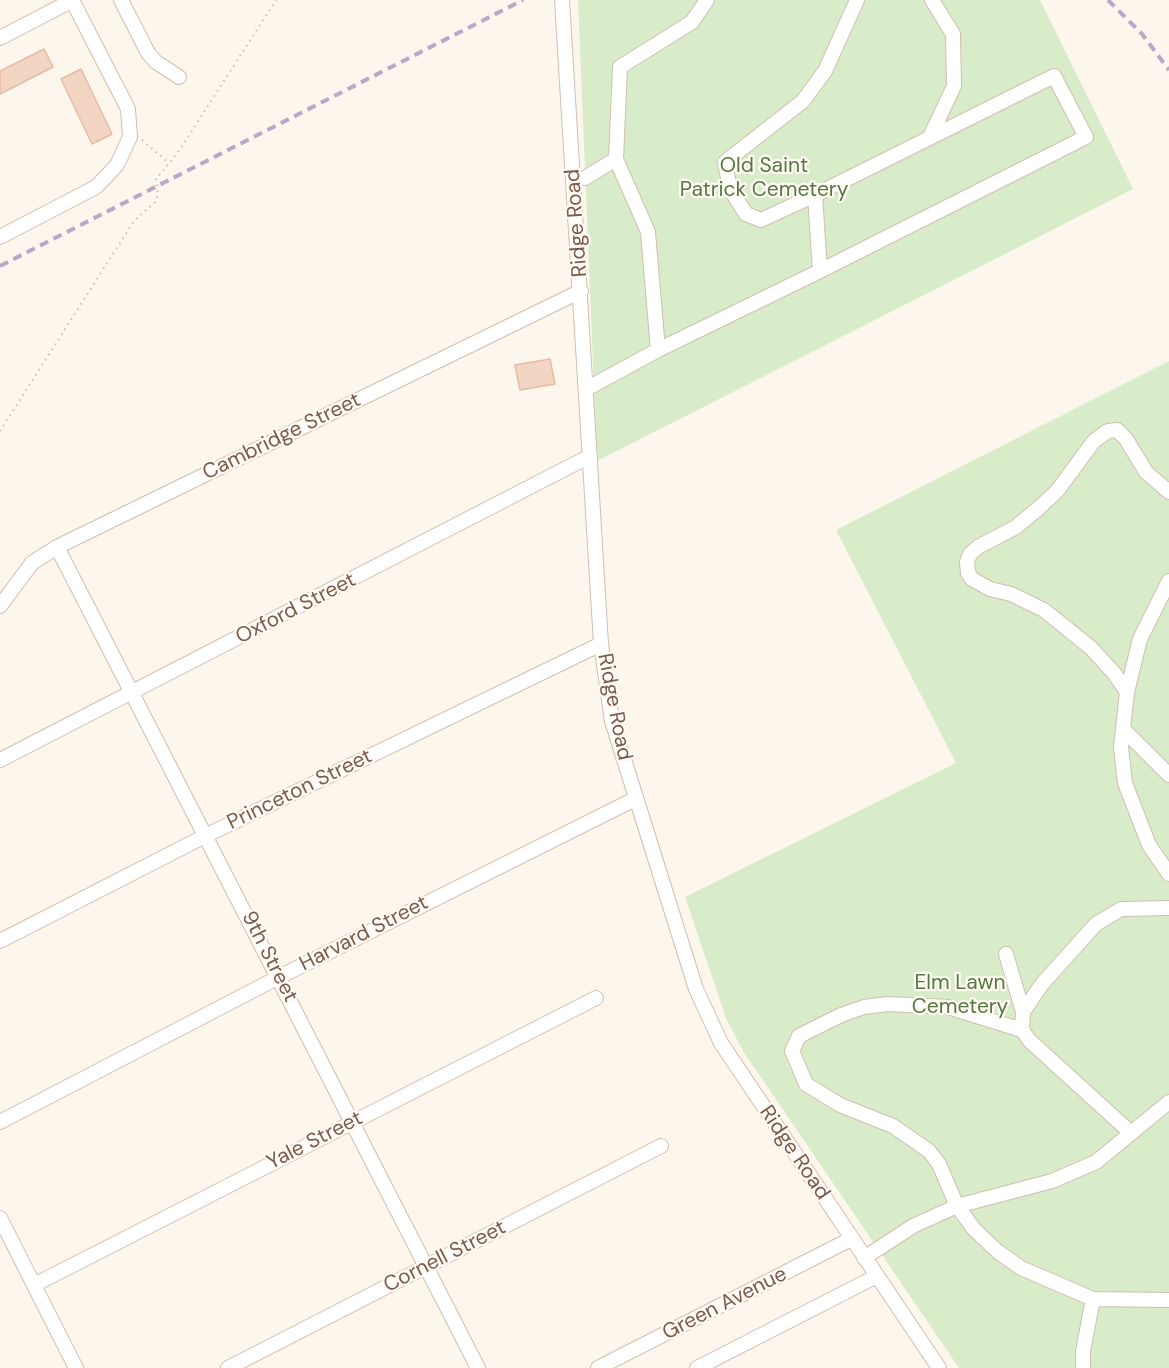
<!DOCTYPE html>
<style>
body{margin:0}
canvas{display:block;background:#fdf6ec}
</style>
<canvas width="1169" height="1368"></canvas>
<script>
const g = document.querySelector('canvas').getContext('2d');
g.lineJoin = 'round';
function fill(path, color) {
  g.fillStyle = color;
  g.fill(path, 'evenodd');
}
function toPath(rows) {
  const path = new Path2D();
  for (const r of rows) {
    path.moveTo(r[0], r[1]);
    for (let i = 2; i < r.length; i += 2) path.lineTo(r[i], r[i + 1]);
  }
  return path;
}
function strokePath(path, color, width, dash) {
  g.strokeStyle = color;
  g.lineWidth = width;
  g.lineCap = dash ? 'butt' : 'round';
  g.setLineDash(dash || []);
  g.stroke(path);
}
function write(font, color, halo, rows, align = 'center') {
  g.font = font + ' "DM Sans",sans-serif';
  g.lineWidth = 4.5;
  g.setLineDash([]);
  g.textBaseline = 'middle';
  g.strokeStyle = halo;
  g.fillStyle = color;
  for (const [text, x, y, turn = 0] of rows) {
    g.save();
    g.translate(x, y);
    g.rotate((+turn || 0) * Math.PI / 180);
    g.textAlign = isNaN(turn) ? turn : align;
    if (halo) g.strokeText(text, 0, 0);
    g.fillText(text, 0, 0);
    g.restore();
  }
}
const green = toPath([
 [578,0,1040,0,1133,189,597,461],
 [1169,361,1169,1368,959,1368,743,1051,726,1018,685,897,956,763,836,530]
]);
const building = toPath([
 [44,49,53,67,0,94,0,71,44,49],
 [81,69,112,134,92,144,61,79,81,69],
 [550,359,555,384,520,390,515,365,550,359]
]);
const path = toPath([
 [142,140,169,163],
 [0,431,134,221,155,202,158,195,156,179,177,154,276,0]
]);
const minor = toPath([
 [121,0,148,53,156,62,179,77],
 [562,0,601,644,612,721,696,989,721,1043,939,1368],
 [0,38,73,0],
 [930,137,954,86,953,34,932,0],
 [616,159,648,232,658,350],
 [585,178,616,159,620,67,692,22,707,0],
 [815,195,761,220,746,214,730,189,725,162,803,101,825,71,857,0],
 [0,237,96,187,117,165,130,137,128,109,72,0],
 [586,389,658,350,820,271,1086,137,1054,76,815,195,820,271],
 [1169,492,1146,472,1126,439,1117,430,1108,431,1094,441,1057,491,1040,507,1016,527,978,547,970,554,967,562,968,573,972,579,990,589,1011,594,1044,610,1091,648,1114,673,1127,692,1121,747,1125,783,1149,845,1169,874],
 [57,547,478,1368],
 [0,606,32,563,57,547,581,291],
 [1127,692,1140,639,1169,581],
 [1123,729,1169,775],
 [0,760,590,456],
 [0,941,207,835,601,644],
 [1006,954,1023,1012],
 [1022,1030,948,1007,888,1004,864,1007,841,1015,799,1036,792,1051,806,1084,840,1105,893,1126,929,1151,939,1164,957,1206,974,1229,997,1251,1021,1268,1093,1299,1083,1351,1083,1368],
 [0,1122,279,977,635,799],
 [1130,1132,1030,1041,1022,1030,1023,1012,1042,984,1096,924,1121,909,1169,908],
 [0,1218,76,1368],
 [864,1258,913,1226,957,1206,1052,1181,1096,1162,1169,1102],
 [34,1285,596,998],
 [1093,1299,1169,1300],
 [228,1368,661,1146],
 [598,1368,851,1239],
 [697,1368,877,1276]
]);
const rail = toPath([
 [1108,0,1142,34,1169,70],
 [0,266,523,0]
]);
const parkNames = [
 ["Old Saint",764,166],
 ["Patrick Cemetery",764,190],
 ["Elm Lawn",960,983],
 ["Cemetery",960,1007]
];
const streetNames = [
 ["Ridge Road",577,223,-94],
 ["Cambridge Street",282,437,-26],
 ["Oxford Street",296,609,-27],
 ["Ridge Road",614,707,79],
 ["Princeton Street",300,790,-26],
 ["Harvard Street",364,934,-27],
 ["9th Street",269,957,63],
 ["Yale Street",315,1141,-27],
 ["Ridge Road",794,1153,56],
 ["Cornell Street",445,1257,-27],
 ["Green Avenue",725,1304,-27]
];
fill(green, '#d8ecc9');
fill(building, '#f3d5c3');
strokePath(building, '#e6bba3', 1.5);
strokePath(minor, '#d1beb0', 16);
strokePath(path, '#d9b8a5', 2, [1.5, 4.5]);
strokePath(minor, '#fff', 14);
strokePath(rail, '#b9a8c9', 4, [9, 6]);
write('21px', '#537a41', '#fffaf3', parkNames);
write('21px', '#7a5c4d', '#fffaf3', streetNames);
</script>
